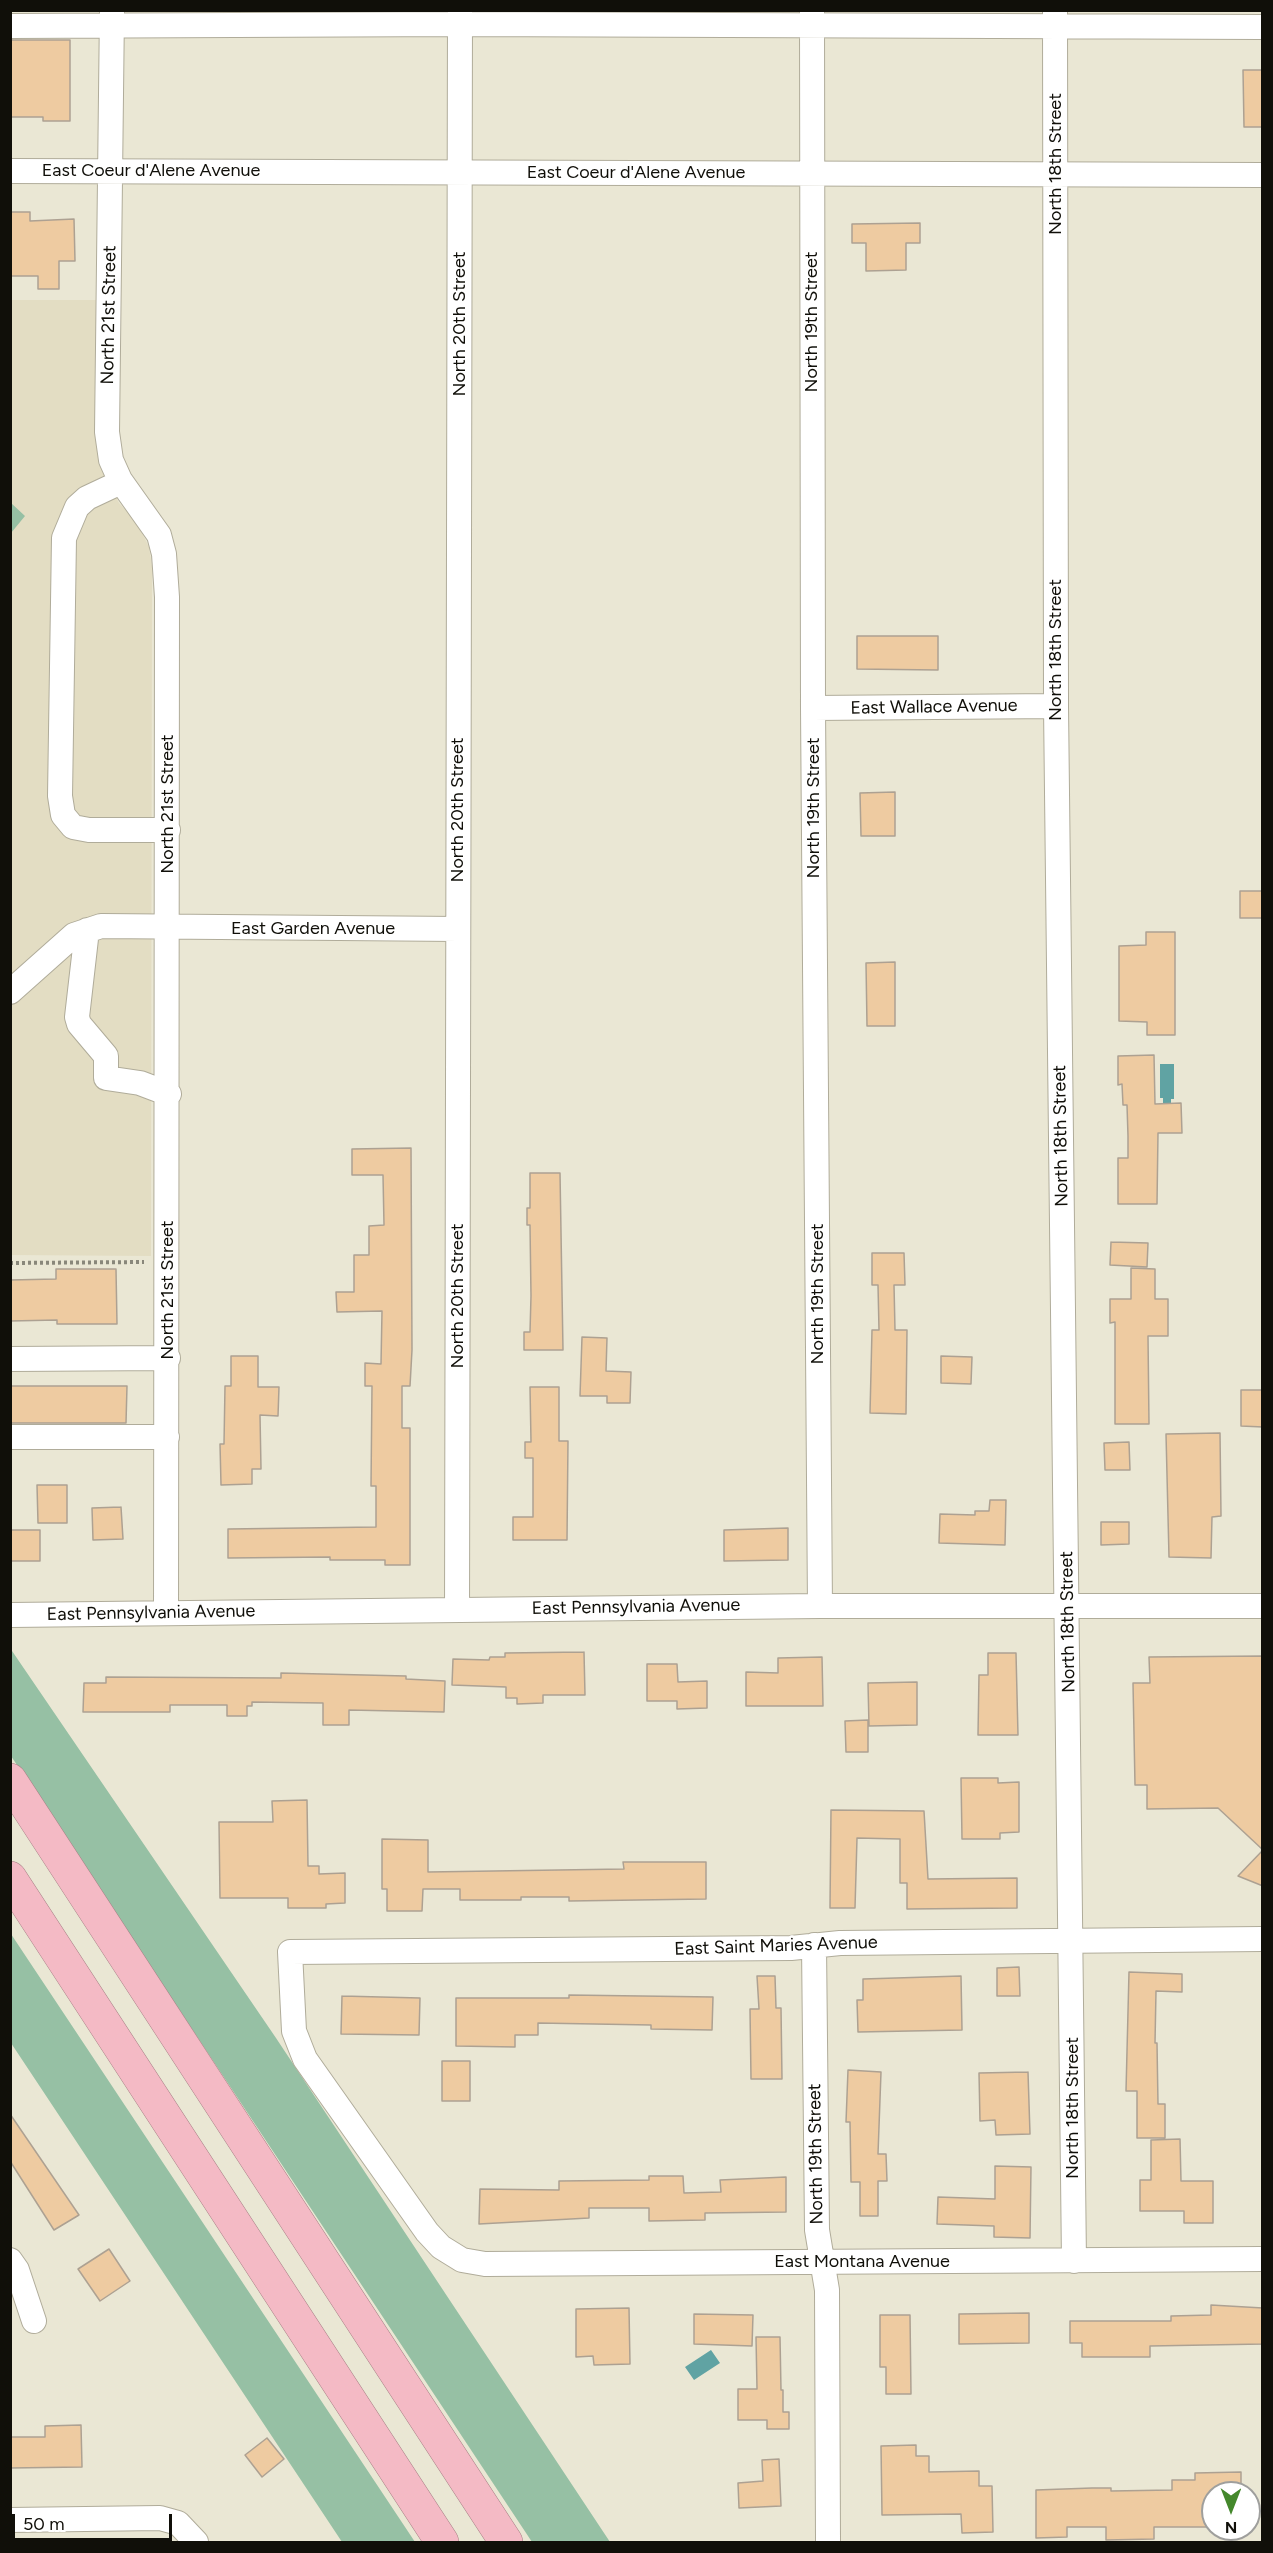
<!DOCTYPE html>
<style>
body{margin:0}
#map{position:relative;width:1273px;height:2553px;overflow:hidden;background:#eae7d4;font-family:Figtree,sans-serif}
canvas{display:block}
.frame{position:absolute;inset:0;border:12px solid #100f09;pointer-events:none}
.north{position:absolute;left:1201px;top:2481px;width:60px;height:60px;box-sizing:border-box;background:#fff;border:2px solid #9f9f9d;border-radius:50%;rotate:180deg;font-size:16px;font-weight:700;line-height:24px;text-align:center;color:#100f09}
.north::after{content:'';display:block;margin:auto;width:21px;height:27px;background:#44882c;clip-path:polygon(50% 0,100% 100%,50% 72%,0 100%)}
.scale{position:absolute;left:12px;top:2514px;width:160px;height:27px;box-sizing:border-box;border:3px solid #100f09;border-top:0;padding-left:8px;font-size:18px;line-height:21px;white-space:nowrap;color:#100f09;-webkit-text-stroke:4px #fff;paint-order:stroke}
</style>
<div id="map">
<canvas width="1273" height="2553"></canvas>
<div class="frame"></div>
<div class="north">N</div>
<div class="scale">50 m</div>
</div>
<script>
const g = document.querySelector('canvas').getContext('2d');
g.lineJoin = 'round';
function fill(path, color) {
  g.fillStyle = color;
  g.fill(path, 'evenodd');
}
function toPath(rows) {
  const path = new Path2D();
  for (const r of rows) {
    path.moveTo(r[0], r[1]);
    for (let i = 2; i < r.length; i += 2) path.lineTo(r[i], r[i + 1]);
  }
  return path;
}
function strokePath(path, color, width, dash) {
  g.strokeStyle = color;
  g.lineWidth = width;
  g.lineCap = dash ? 'butt' : 'round';
  g.setLineDash(dash || []);
  g.stroke(path);
}
function write(font, color, halo, rows, align = 'center') {
  g.font = font + ' Figtree,sans-serif';
  g.lineWidth = 5;
  g.setLineDash([]);
  g.textBaseline = 'middle';
  g.strokeStyle = halo;
  g.fillStyle = color;
  for (const [text, x, y, turn = 0] of rows) {
    g.save();
    g.translate(x, y);
    g.rotate((+turn || 0) * Math.PI / 180);
    g.textAlign = isNaN(turn) ? turn : align;
    if (halo) g.strokeText(text, 0, 0);
    g.fillText(text, 0, 0);
    g.restore();
  }
}
const built = toPath([
 [11,300,96,300,96,442,99,464,119,503,133,518,143,535,149,547,152,567,151,1256,11,1255]
]);
const green = toPath([
 [11,503,25,516,11,533],
 [10,1648,276,2038,610,2542,532,2542,11,1756],
 [10,1934,11,1934,415,2542,342,2542,11,2043]
]);
const water = toPath([
 [1160,1064,1174,1064,1174,1099,1171,1099,1171,1103,1163,1103,1163,1098,1160,1098],
 [711,2350,720,2363,694,2380,685,2367]
]);
const building = toPath([
 [10,40,70,40,70,121,43,121,43,117,10,117,10,40],
 [1243,70,1263,70,1263,127,1244,127,1243,70],
 [10,212,30,212,30,221,74,219,75,261,59,261,59,289,38,289,38,276,10,276,10,212],
 [920,223,920,243,906,243,906,270,866,271,866,243,852,243,852,224,920,223],
 [857,636,938,636,938,670,857,669,857,636],
 [895,792,895,836,861,836,860,793,895,792],
 [1240,891,1263,891,1263,918,1240,918,1240,891],
 [1146,932,1175,932,1175,1035,1147,1035,1147,1022,1119,1021,1119,946,1146,945,1146,932],
 [895,962,895,1026,867,1026,866,963,895,962],
 [1154,1055,1155,1104,1181,1103,1182,1133,1158,1133,1157,1204,1118,1204,1118,1158,1128,1158,1128,1136,1127,1105,1123,1105,1122,1084,1118,1085,1118,1056,1154,1055],
 [411,1148,412,1350,410,1386,402,1386,402,1428,410,1428,410,1565,385,1565,385,1560,330,1560,330,1557,228,1558,228,1529,376,1527,376,1486,371,1486,372,1386,365,1386,365,1363,381,1364,382,1311,337,1312,336,1292,354,1292,354,1255,369,1255,369,1226,384,1225,383,1175,352,1175,352,1149,411,1148],
 [530,1173,560,1173,563,1350,524,1350,524,1332,530,1332,531,1296,530,1225,527,1225,527,1208,530,1208,530,1173],
 [1111,1242,1148,1243,1147,1267,1110,1265,1111,1242],
 [872,1253,904,1253,905,1285,894,1285,895,1330,907,1330,906,1414,870,1413,872,1330,879,1330,878,1285,872,1285,872,1253],
 [1131,1268,1155,1269,1155,1299,1168,1299,1168,1336,1148,1336,1149,1424,1115,1424,1115,1322,1110,1323,1110,1299,1131,1299,1131,1268],
 [56,1269,116,1269,117,1324,57,1324,57,1320,10,1321,10,1280,56,1279,56,1269],
 [582,1337,607,1338,606,1371,631,1372,630,1403,607,1403,607,1396,580,1396,582,1337],
 [231,1356,258,1356,258,1387,279,1387,278,1416,260,1415,261,1469,252,1469,252,1484,221,1485,220,1444,224,1444,225,1386,231,1386,231,1356],
 [941,1356,972,1357,971,1384,941,1383,941,1356],
 [10,1386,127,1386,126,1423,10,1423,10,1386],
 [530,1387,559,1387,559,1441,568,1441,567,1540,513,1540,513,1517,533,1517,533,1458,525,1458,525,1442,531,1442,530,1387],
 [1241,1390,1263,1390,1263,1427,1241,1426,1241,1390],
 [1220,1433,1221,1516,1212,1517,1211,1558,1169,1557,1166,1434,1220,1433],
 [1129,1442,1130,1470,1105,1470,1104,1443,1129,1442],
 [37,1485,67,1485,67,1523,38,1523,37,1485],
 [990,1500,1006,1500,1005,1545,939,1543,940,1514,975,1515,975,1511,989,1511,990,1500],
 [121,1507,123,1539,93,1540,92,1508,121,1507],
 [1101,1522,1129,1522,1129,1544,1101,1545,1101,1522],
 [788,1528,788,1560,724,1561,724,1530,788,1528],
 [10,1530,40,1530,40,1561,10,1561,10,1530],
 [584,1652,585,1695,543,1695,543,1703,517,1704,517,1698,506,1698,506,1687,452,1685,453,1659,489,1660,490,1657,505,1657,505,1653,584,1652],
 [988,1653,1016,1653,1018,1735,978,1735,979,1675,988,1675,988,1653],
 [1263,1656,1263,1850,1218,1808,1147,1809,1147,1785,1135,1785,1133,1683,1150,1683,1149,1657,1263,1656],
 [822,1657,823,1706,746,1706,746,1672,778,1673,778,1658,822,1657],
 [647,1664,677,1664,678,1682,707,1681,707,1708,677,1709,677,1701,647,1701,647,1664],
 [281,1673,406,1676,406,1679,445,1681,444,1712,349,1710,349,1725,323,1725,323,1703,252,1702,252,1706,247,1706,247,1716,227,1716,227,1705,170,1705,170,1712,83,1712,84,1683,106,1683,106,1677,281,1678,281,1673],
 [917,1682,917,1725,869,1726,868,1683,917,1682],
 [868,1720,868,1752,846,1752,845,1721,868,1720],
 [961,1778,998,1778,998,1783,1019,1782,1019,1832,1000,1833,1000,1839,962,1839,961,1778],
 [307,1800,308,1866,319,1866,319,1874,345,1873,345,1903,326,1904,326,1908,288,1908,288,1898,220,1898,219,1822,273,1822,272,1801,307,1800],
 [831,1810,924,1811,928,1879,1017,1878,1017,1908,907,1909,907,1883,900,1883,900,1839,857,1838,855,1908,830,1908,831,1810],
 [382,1839,428,1840,428,1872,624,1869,623,1862,706,1862,706,1899,569,1901,569,1897,521,1897,521,1900,460,1900,460,1889,423,1889,422,1911,387,1911,387,1889,382,1889,382,1839],
 [1263,1850,1263,1886,1238,1876,1263,1850],
 [1019,1967,1020,1996,997,1996,997,1968,1019,1967],
 [1129,1972,1182,1974,1182,1992,1156,1991,1155,2043,1157,2043,1158,2104,1165,2104,1165,2138,1137,2138,1137,2091,1126,2091,1129,1972],
 [757,1976,775,1976,776,2008,781,2008,782,2079,751,2079,750,2009,759,2009,757,1976],
 [961,1976,962,2030,858,2032,857,2000,863,2000,863,1979,961,1976],
 [569,1995,713,1997,712,2030,651,2029,651,2025,538,2023,538,2035,515,2035,515,2047,456,2046,456,1998,569,1998,569,1995],
 [342,1996,420,1998,419,2035,341,2034,342,1996],
 [442,2061,470,2061,470,2101,442,2101,442,2061],
 [848,2070,881,2072,878,2154,886,2154,887,2181,878,2181,878,2216,860,2216,860,2182,851,2182,850,2122,846,2122,848,2070],
 [1028,2072,1030,2134,996,2135,995,2120,980,2121,979,2073,1028,2072],
 [10,2114,79,2215,54,2230,10,2161,10,2114],
 [1180,2139,1181,2181,1213,2181,1213,2223,1184,2223,1184,2211,1140,2211,1140,2180,1151,2180,1151,2140,1180,2139],
 [995,2166,1031,2167,1030,2238,994,2237,994,2226,937,2224,938,2197,995,2199,995,2166],
 [649,2176,683,2176,684,2193,721,2192,720,2180,786,2177,786,2212,705,2213,705,2220,649,2221,649,2208,589,2208,589,2218,479,2224,480,2189,559,2190,559,2181,649,2180,649,2176],
 [109,2249,130,2281,100,2301,78,2269,109,2249],
 [1211,2305,1263,2308,1263,2344,1150,2346,1150,2357,1082,2357,1082,2343,1070,2343,1070,2321,1171,2321,1171,2316,1211,2315,1211,2305],
 [629,2308,630,2364,594,2365,593,2356,576,2357,576,2309,629,2308],
 [1029,2313,1029,2343,959,2344,959,2314,1029,2313],
 [694,2314,753,2315,752,2346,694,2344,694,2314],
 [880,2315,910,2315,911,2394,886,2394,886,2367,880,2367,880,2315],
 [756,2337,780,2337,781,2390,783,2390,783,2412,789,2412,789,2429,767,2429,767,2420,738,2420,738,2389,757,2389,756,2337],
 [81,2425,82,2467,10,2468,10,2437,45,2437,45,2426,81,2425],
 [267,2438,284,2459,262,2477,245,2455,267,2438],
 [916,2445,916,2456,929,2456,929,2472,979,2471,979,2486,992,2486,993,2532,962,2533,961,2514,882,2515,881,2446,916,2445],
 [779,2459,781,2506,739,2508,738,2483,763,2481,762,2460,779,2459],
 [1241,2472,1241,2493,1213,2493,1213,2500,1206,2500,1207,2527,1154,2527,1154,2539,1106,2540,1106,2527,1067,2527,1067,2537,1036,2538,1036,2490,1092,2488,1111,2488,1111,2491,1172,2490,1172,2480,1195,2480,1195,2473,1241,2472]
]);
const path = toPath([
 [10,1263,144,1262]
]);
const minor = toPath([
 [112,10,107,432,111,460,120,480,159,535,164,554,167,597,166,1613],
 [812,10,813,708,820,1606],
 [1055,10,1056,706,1074,2261],
 [10,26,460,24,1262,27],
 [10,171,1262,175],
 [121,482,87,498,77,507,64,538,60,796,63,815,73,827,89,830,168,830],
 [813,708,1056,706],
 [87,930,77,1017,79,1024,106,1056,106,1078,140,1083,169,1094],
 [10,992,74,935,101,926,458,929],
 [10,1359,168,1358],
 [10,1437,167,1437],
 [457,1609,460,10],
 [10,1615,820,1606,1262,1606],
 [1262,1939,840,1943,791,1948,290,1952,294,2031,305,2059,427,2232,441,2247,462,2260,485,2264,1262,2259],
 [814,1945,817,2230,827,2290,828,2542],
 [10,2260,17,2270,34,2321],
 [10,2520,160,2518,178,2523,196,2542]
]);
const highway = toPath([
 [10,1780,506,2542],
 [10,1878,442,2542]
]);
const streetNames = [
 ["North 18th Street",1056,164,-90],
 ["East Coeur d'Alene Avenue",151,171],
 ["East Coeur d'Alene Avenue",636,173],
 ["North 21st Street",109,315,-89],
 ["North 19th Street",812,322,-90],
 ["North 20th Street",460,324,-90],
 ["North 18th Street",1056,650,-90],
 ["East Wallace Avenue",934,707,-1],
 ["North 21st Street",168,804,-90],
 ["North 19th Street",814,808,-90],
 ["North 20th Street",458,810,-90],
 ["East Garden Avenue",313,929],
 ["North 18th Street",1061,1136,-91],
 ["North 21st Street",168,1290,-90],
 ["North 19th Street",818,1294,-90],
 ["North 20th Street",458,1296,-90],
 ["East Pennsylvania Avenue",636,1607,-1],
 ["East Pennsylvania Avenue",151,1613,-1],
 ["North 18th Street",1068,1622,-91],
 ["East Saint Maries Avenue",776,1946,-2],
 ["North 18th Street",1073,2108,-90],
 ["North 19th Street",816,2154,-91],
 ["East Montana Avenue",862,2262]
];
fill(built, '#e3ddc3');
fill(green, '#96c0a4');
fill(water, '#60a3a3');
fill(building, '#eecba1');
strokePath(building, '#ada192', 1.5);
strokePath(minor, '#b0ac9a', 26);
strokePath(highway, '#a47e83', 34);
strokePath(path, '#89877a', 4, [3, 3]);
strokePath(minor, '#fff', 24);
strokePath(highway, '#f4bac5', 33);
write('18px', '#100f09', '#fff', streetNames);
</script>
